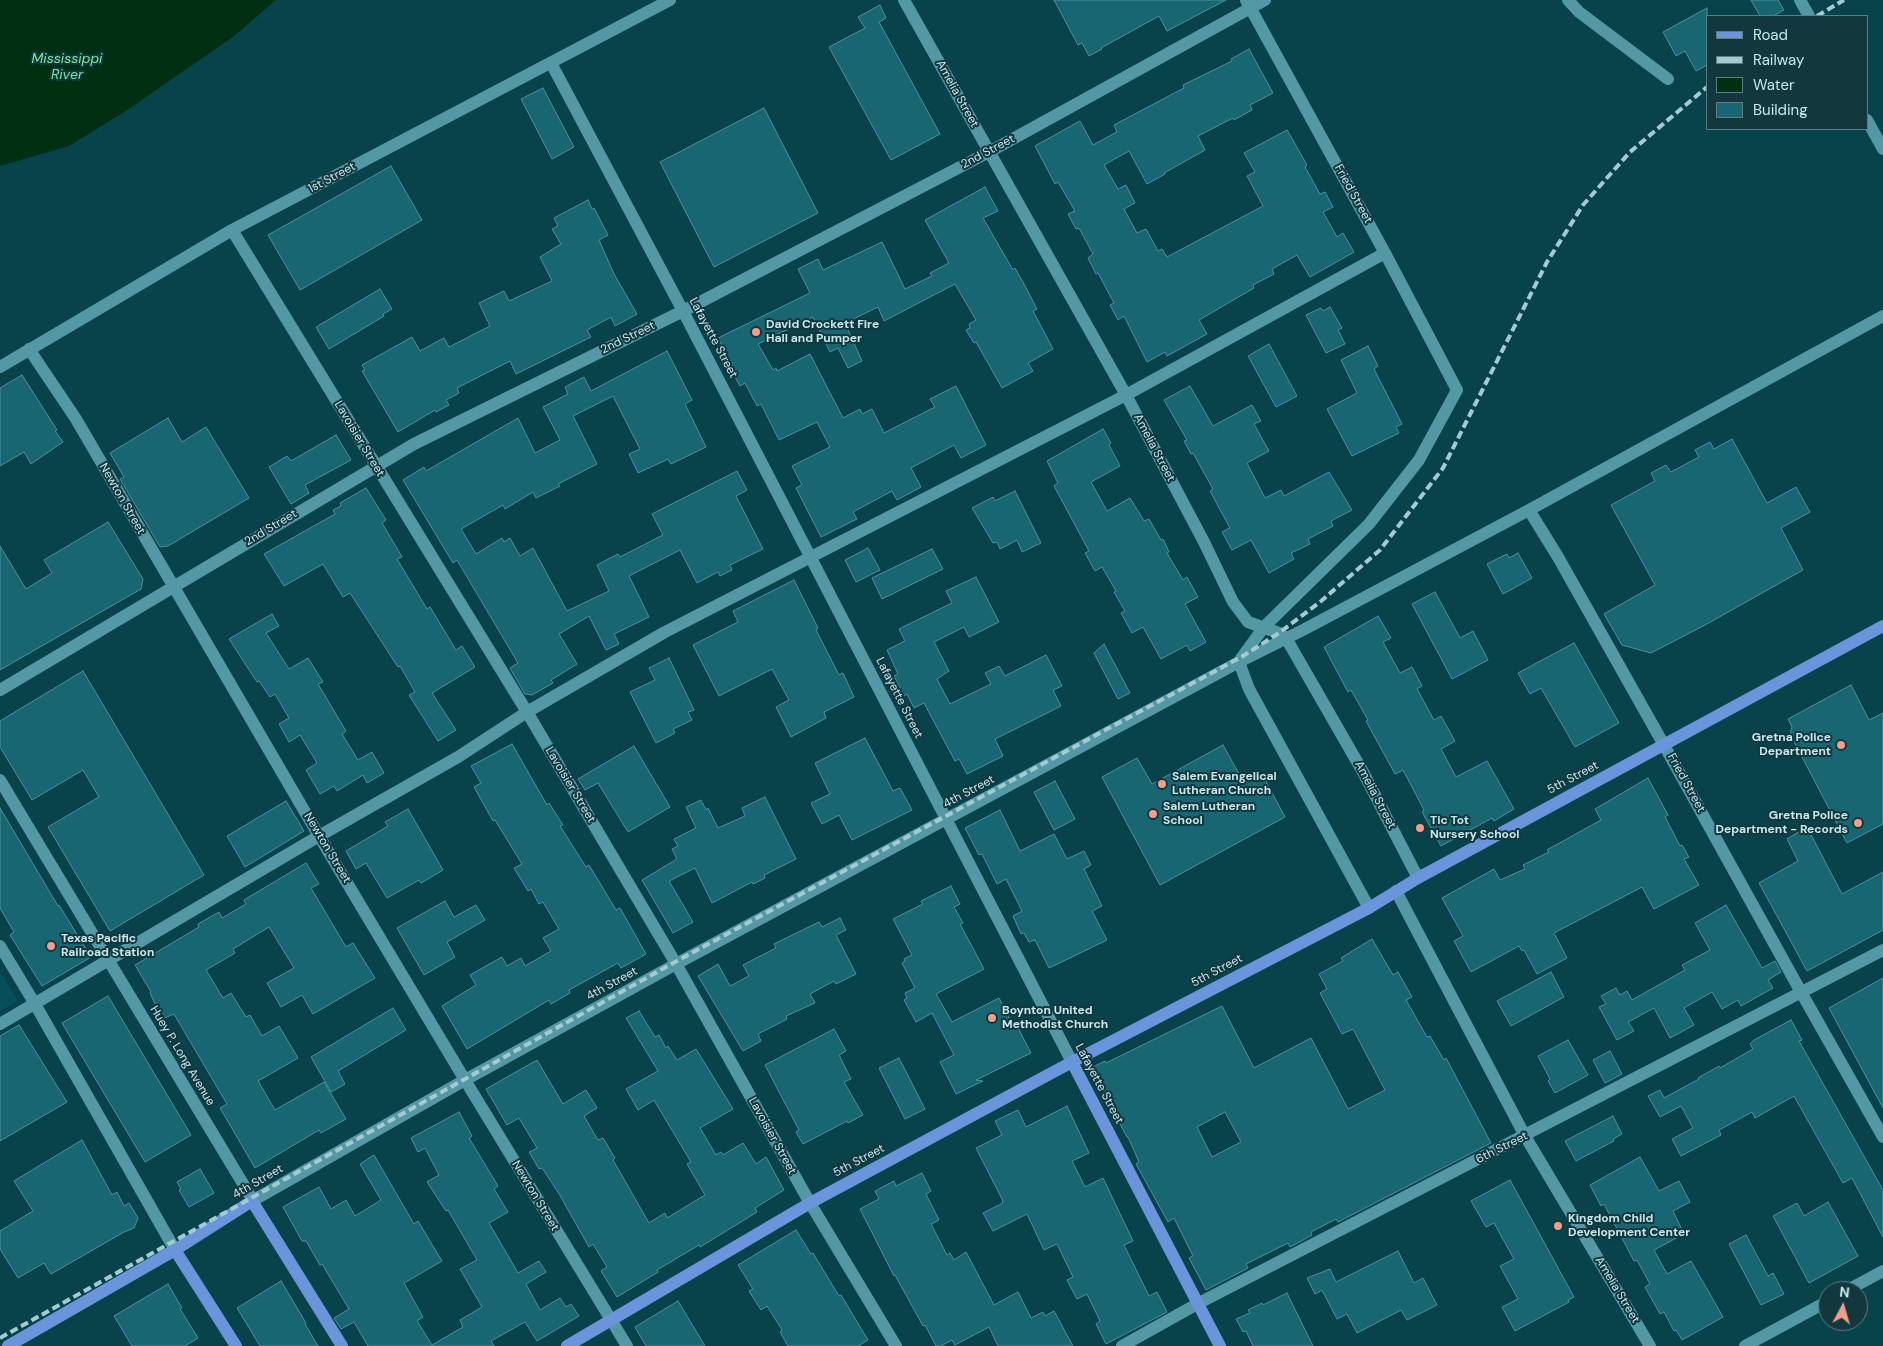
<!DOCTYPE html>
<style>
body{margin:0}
#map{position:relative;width:1883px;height:1346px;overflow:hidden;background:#08434c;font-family:"DM Sans",sans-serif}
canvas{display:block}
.legend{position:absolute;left:1706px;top:15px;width:162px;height:115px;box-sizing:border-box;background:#12373d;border:1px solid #5a7e84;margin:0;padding:6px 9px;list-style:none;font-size:15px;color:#c7e8ee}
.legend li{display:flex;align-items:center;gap:10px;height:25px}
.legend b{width:25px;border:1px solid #5a7e84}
.north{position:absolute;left:1818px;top:1281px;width:50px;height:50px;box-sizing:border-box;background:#12373d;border:1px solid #5a7e84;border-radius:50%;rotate:6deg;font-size:14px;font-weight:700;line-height:20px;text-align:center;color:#c7e8ee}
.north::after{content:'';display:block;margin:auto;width:18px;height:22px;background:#f49d8d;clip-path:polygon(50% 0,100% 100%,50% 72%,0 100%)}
</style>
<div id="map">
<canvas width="1883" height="1346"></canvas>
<ul class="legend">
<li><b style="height:6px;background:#6a95db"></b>Road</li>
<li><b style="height:6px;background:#a5cbd2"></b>Railway</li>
<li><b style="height:14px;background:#002f11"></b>Water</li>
<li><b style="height:14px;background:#186672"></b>Building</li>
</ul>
<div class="north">N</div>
</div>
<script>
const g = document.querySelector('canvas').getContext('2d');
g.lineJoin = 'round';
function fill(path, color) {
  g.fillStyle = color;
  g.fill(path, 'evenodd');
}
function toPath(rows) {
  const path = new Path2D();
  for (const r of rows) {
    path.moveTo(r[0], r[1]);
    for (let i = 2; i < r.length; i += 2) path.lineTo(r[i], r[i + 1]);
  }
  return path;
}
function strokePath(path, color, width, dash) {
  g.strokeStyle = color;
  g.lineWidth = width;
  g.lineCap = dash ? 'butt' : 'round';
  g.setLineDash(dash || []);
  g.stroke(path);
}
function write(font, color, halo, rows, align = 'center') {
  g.font = font + ' "DM Sans",sans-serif';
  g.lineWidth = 4;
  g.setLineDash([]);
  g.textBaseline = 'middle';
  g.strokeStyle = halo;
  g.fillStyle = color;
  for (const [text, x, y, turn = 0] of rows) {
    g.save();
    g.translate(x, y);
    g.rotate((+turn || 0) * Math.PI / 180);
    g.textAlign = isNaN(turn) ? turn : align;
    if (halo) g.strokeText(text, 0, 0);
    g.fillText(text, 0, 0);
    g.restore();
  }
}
const built = toPath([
 [0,972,18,1001,0,1011]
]);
const water = toPath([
 [0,0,276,0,234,36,126,111,69,146,0,166]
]);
const building = toPath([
 [1054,0,1226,0,1167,31,1159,16,1101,48,1102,49,1089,56,1082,43,1078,45,1054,0],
 [1751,0,1778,0,1784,10,1773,16,1760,16,1751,0],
 [880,5,886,18,879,22,940,134,891,160,829,47,865,28,858,17,880,5],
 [1707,8,1707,65,1696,71,1685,51,1676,56,1663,32,1707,8],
 [1249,49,1273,93,1250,105,1252,110,1234,120,1233,118,1198,136,1205,150,1164,173,1165,174,1147,184,1129,151,1104,165,1118,189,1126,185,1135,203,1124,209,1137,233,1146,229,1158,251,1162,249,1167,257,1263,206,1247,176,1255,172,1244,153,1287,130,1307,165,1305,167,1320,194,1325,192,1333,207,1323,212,1337,237,1343,233,1354,252,1310,277,1297,255,1272,269,1274,274,1253,285,1254,288,1199,320,1207,334,1167,356,1165,352,1147,362,1124,316,1118,320,1110,305,1114,303,1098,273,1096,274,1088,258,1093,254,1079,228,1076,229,1068,214,1075,211,1058,182,1055,184,1035,146,1080,121,1093,145,1117,132,1114,125,1184,88,1183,85,1232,61,1231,59,1249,49],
 [543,88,574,147,552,159,521,99,543,88],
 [764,108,818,213,714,267,660,162,764,108],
 [391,166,422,220,300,290,268,235,391,166],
 [985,187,998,211,983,218,1013,270,1015,268,1023,282,1037,309,1033,311,1053,349,1028,363,1033,371,1002,388,976,342,974,343,966,330,970,328,969,324,976,320,955,284,884,321,878,307,845,323,862,361,848,368,838,348,830,352,813,317,758,344,773,370,776,368,777,371,810,354,843,418,860,409,862,414,872,409,884,433,935,407,930,399,956,386,986,445,961,458,954,445,911,468,921,487,897,500,892,491,853,512,857,519,821,537,796,488,802,485,792,466,830,447,817,422,779,440,761,404,757,406,745,383,740,386,729,366,732,365,718,338,810,293,798,269,818,259,823,270,882,242,905,289,932,276,930,273,949,263,925,220,985,187],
 [588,200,592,209,594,208,608,235,599,240,614,274,637,314,615,326,611,317,587,330,591,337,516,374,510,361,457,388,459,393,446,400,449,405,436,412,435,410,398,432,362,371,365,370,362,365,412,337,420,351,444,338,449,347,490,326,479,303,504,291,509,301,552,281,540,257,561,244,552,229,558,226,554,218,588,200],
 [380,289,392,309,383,314,384,316,329,349,316,327,380,289],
 [1330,307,1342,328,1338,330,1345,344,1326,353,1306,315,1321,308,1323,311,1330,307],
 [1269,344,1297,396,1276,407,1248,356,1269,344],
 [1368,346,1378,366,1374,369,1402,424,1396,427,1399,433,1352,456,1327,409,1357,393,1341,360,1368,346],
 [667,351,692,400,685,404,706,447,671,464,668,459,638,473,629,454,640,449,613,396,573,416,597,464,558,484,560,486,536,498,533,492,505,509,503,505,461,529,476,554,502,538,504,542,510,538,520,556,533,548,567,611,609,591,597,565,618,554,620,557,663,535,652,514,737,471,747,490,736,496,763,549,730,565,732,570,720,576,718,572,697,583,680,550,629,576,649,617,614,634,619,644,606,650,589,616,559,634,577,664,551,680,553,683,532,695,525,694,510,668,518,663,457,560,453,563,403,480,424,467,426,471,518,418,535,453,560,440,543,407,568,394,565,387,584,377,591,391,667,351],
 [22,375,57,430,55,431,63,442,31,464,24,452,0,466,0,388,22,375],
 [1190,386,1213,426,1252,405,1261,421,1254,424,1269,451,1247,463,1265,498,1281,490,1284,496,1329,472,1352,510,1331,521,1333,526,1308,539,1310,544,1291,553,1294,559,1269,573,1251,540,1232,550,1222,532,1230,528,1210,491,1213,489,1193,453,1191,454,1184,441,1187,440,1164,400,1190,386],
 [168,418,182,442,206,427,249,498,168,546,160,547,120,479,124,477,110,453,168,418],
 [1103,429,1111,443,1109,445,1120,466,1091,482,1107,511,1130,498,1144,521,1149,519,1161,540,1163,539,1169,552,1167,553,1183,580,1187,577,1198,597,1185,604,1206,642,1190,651,1187,645,1161,659,1143,627,1132,633,1121,613,1125,611,1114,592,1116,591,1102,567,1095,571,1085,553,1089,551,1054,486,1058,483,1047,461,1103,429],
 [336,435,351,460,305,485,309,493,291,504,269,467,287,456,291,461,336,435],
 [1732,439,1767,503,1796,487,1810,512,1781,528,1803,570,1705,625,1651,653,1622,645,1604,614,1655,585,1611,505,1655,481,1651,473,1666,465,1671,472,1699,457,1695,450,1710,442,1714,449,1732,439],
 [366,488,386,520,382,523,402,557,397,559,427,609,430,607,456,650,462,646,475,667,432,693,456,730,438,741,409,695,415,692,400,666,398,667,350,593,343,597,323,564,284,586,264,554,335,514,333,510,341,506,340,503,366,488],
 [1015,491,1041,543,1022,552,1017,540,1000,549,997,542,993,543,972,508,993,497,995,501,1015,491],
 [108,522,143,579,141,589,0,670,0,546,26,589,52,573,44,560,108,522],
 [868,548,880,570,856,582,845,560,868,548],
 [932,549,943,569,882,599,872,578,932,549],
 [1518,553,1532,578,1503,594,1487,564,1507,554,1509,558,1518,553],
 [976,577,999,622,969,637,964,627,934,642,949,671,937,679,950,704,991,684,985,673,999,666,1005,676,1046,655,1062,686,1053,690,1061,706,995,739,1003,756,967,774,959,759,955,761,924,703,914,708,907,694,904,696,894,676,898,674,887,650,905,641,899,629,952,603,946,591,976,577],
 [794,580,818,628,816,630,839,675,843,673,854,697,824,712,826,718,791,737,776,707,789,700,772,669,719,696,693,645,738,622,733,611,794,580],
 [1435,592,1460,638,1473,631,1488,660,1452,679,1412,604,1435,592],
 [272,614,279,626,266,633,289,669,308,658,323,682,318,684,346,731,342,734,358,760,372,752,384,773,367,783,363,775,337,791,334,786,320,794,306,770,317,763,300,735,289,742,279,724,289,718,275,694,270,697,259,681,257,682,229,639,272,614],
 [1378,616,1391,638,1383,642,1400,673,1412,667,1422,686,1417,689,1434,720,1441,716,1455,741,1441,749,1456,777,1487,761,1514,809,1494,821,1492,818,1441,846,1422,812,1424,810,1403,770,1395,774,1366,721,1368,720,1351,690,1348,692,1324,647,1378,616],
 [1574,643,1619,723,1575,747,1541,688,1530,694,1518,673,1574,643],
 [1104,644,1130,693,1118,699,1094,653,1104,644],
 [669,658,694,710,688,712,692,720,673,729,675,733,656,743,630,692,655,680,649,668,669,658],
 [83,671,204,875,110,931,48,827,99,797,83,770,32,800,0,747,0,721,83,671],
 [1851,685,1869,720,1883,713,1883,824,1847,843,1790,734,1792,727,1788,719,1851,685],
 [865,738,893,791,900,788,912,810,852,840,839,815,822,824,811,803,830,794,815,763,865,738],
 [512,744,547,805,549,803,563,825,560,826,586,867,589,865,616,910,620,908,646,954,621,968,618,963,569,990,570,993,551,1004,549,1000,467,1049,442,1006,476,985,470,975,502,957,507,966,521,958,525,966,551,951,543,938,559,929,543,902,539,904,531,889,528,891,514,868,522,864,495,820,493,821,474,787,481,783,471,766,512,744],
 [1223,745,1244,783,1262,774,1285,817,1160,885,1102,777,1137,758,1152,784,1223,745],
 [634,746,670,807,628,832,598,783,585,790,578,779,634,746],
 [1648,778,1668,815,1665,817,1680,846,1682,845,1689,857,1684,859,1699,885,1654,909,1642,887,1554,933,1567,958,1537,974,1524,950,1522,951,1519,946,1471,972,1454,941,1463,936,1442,898,1494,869,1500,880,1525,869,1523,865,1549,852,1547,850,1601,820,1595,809,1648,778],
 [1055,781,1075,819,1054,830,1034,792,1055,781],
 [765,797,796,859,764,875,765,878,753,884,752,882,712,903,695,868,669,881,693,922,673,933,642,880,677,859,672,849,678,846,674,839,696,828,686,807,701,800,706,810,708,808,718,828,745,816,742,808,765,797],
 [286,801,304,831,245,867,227,836,286,801],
 [0,808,58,906,59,905,91,957,42,986,10,935,14,932,0,908,0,808],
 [408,809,443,870,421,883,419,880,387,898,366,863,356,869,346,851,388,826,385,822,408,809],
 [1000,810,1020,851,1054,834,1067,859,1084,851,1091,865,1084,869,1102,906,1092,911,1107,940,1049,968,1035,940,1029,942,1024,933,1021,934,1013,916,1022,911,1006,879,997,884,982,854,979,855,965,828,1000,810],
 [1807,827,1842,894,1883,872,1883,930,1807,971,1759,883,1798,861,1787,839,1807,827],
 [306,863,319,884,311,888,346,947,353,943,375,978,313,1014,302,995,281,1007,267,983,294,968,269,927,233,949,235,953,206,970,223,998,231,993,246,1017,250,1015,262,1036,279,1026,298,1058,258,1081,275,1110,324,1082,346,1119,321,1133,319,1130,255,1168,220,1108,227,1104,174,1014,162,1019,150,993,151,992,135,965,199,927,198,924,219,912,222,918,246,904,244,900,306,863],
 [951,886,960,904,954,907,963,923,960,924,984,969,936,994,952,1022,999,998,1012,1023,1015,1022,1031,1053,976,1080,983,1081,956,1094,940,1062,954,1055,932,1013,916,1022,904,1000,907,998,905,993,915,988,902,963,905,961,904,959,912,955,893,919,923,904,921,901,951,886],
 [445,901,454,917,476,905,485,920,447,942,455,957,424,975,397,928,445,901],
 [1726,905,1762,968,1775,961,1781,972,1768,980,1773,988,1741,1006,1738,1000,1722,1009,1712,992,1684,1008,1694,1025,1670,1038,1654,1008,1628,1022,1634,1031,1617,1040,1599,1007,1606,1004,1601,996,1616,988,1620,995,1627,991,1632,1000,1685,970,1682,965,1710,950,1695,923,1726,905],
 [840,918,846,930,836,935,856,974,836,984,834,981,810,994,815,1003,786,1016,787,1019,758,1034,761,1041,743,1051,698,976,718,964,730,986,749,976,743,965,776,948,774,944,819,922,822,927,840,918],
 [1372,939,1393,975,1398,972,1412,997,1406,1000,1427,1037,1430,1036,1444,1060,1446,1058,1491,1143,1338,1222,1336,1219,1311,1232,1312,1235,1290,1247,1288,1243,1246,1264,1248,1268,1206,1290,1189,1258,1193,1256,1174,1218,1168,1222,1136,1164,1139,1162,1128,1137,1127,1137,1100,1086,1098,1087,1089,1069,1105,1061,1106,1063,1222,1006,1254,1068,1311,1038,1348,1109,1385,1090,1353,1029,1342,1034,1320,993,1327,989,1319,974,1343,961,1341,958,1372,939],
 [1225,1112,1241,1142,1212,1157,1197,1127,1225,1112],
 [1551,972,1564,997,1511,1026,1497,1001,1551,972],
 [1883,978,1883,1108,1829,1008,1883,978],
 [108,996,191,1135,145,1162,62,1023,108,996],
 [393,1008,406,1030,338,1071,345,1084,331,1092,311,1057,393,1008],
 [639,1011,655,1037,659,1035,666,1048,668,1046,677,1060,696,1049,733,1109,700,1128,716,1155,721,1152,723,1155,743,1143,756,1164,766,1157,784,1190,755,1208,757,1212,700,1247,699,1245,657,1270,658,1272,617,1297,601,1271,607,1267,593,1244,589,1247,558,1192,542,1168,539,1169,529,1152,537,1148,519,1118,507,1125,486,1089,537,1060,563,1104,586,1090,597,1108,584,1116,598,1140,603,1138,615,1158,613,1160,649,1223,665,1213,667,1218,705,1195,687,1164,691,1162,654,1100,638,1110,626,1089,658,1071,626,1018,639,1011],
 [1791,1020,1802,1040,1799,1041,1883,1190,1883,1237,1852,1178,1843,1183,1794,1096,1755,1118,1752,1112,1719,1130,1721,1135,1681,1156,1672,1139,1693,1128,1681,1106,1660,1117,1648,1096,1660,1090,1664,1098,1699,1079,1698,1078,1719,1066,1720,1068,1753,1049,1750,1044,1754,1040,1791,1020],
 [19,1025,67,1102,0,1141,0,1036,19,1025],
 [834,1029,846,1051,839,1055,851,1079,844,1082,863,1115,848,1123,847,1121,803,1144,796,1132,799,1130,765,1065,834,1029],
 [1568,1040,1588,1075,1555,1093,1548,1081,1550,1079,1538,1056,1568,1040],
 [1610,1051,1622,1074,1605,1083,1593,1060,1610,1051],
 [899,1058,925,1109,905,1119,879,1068,899,1058],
 [1067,1106,1089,1153,1072,1161,1085,1187,1103,1178,1133,1241,1124,1245,1149,1296,1157,1292,1167,1312,1106,1344,1096,1324,1100,1321,1087,1294,1077,1299,1067,1280,1073,1277,1057,1244,1044,1250,1027,1214,993,1231,983,1213,1003,1203,1002,1201,1003,1201,976,1148,1002,1135,995,1121,1018,1110,1026,1127,1067,1106],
 [459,1112,472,1136,469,1138,498,1186,494,1189,508,1212,489,1223,518,1273,539,1261,546,1272,526,1284,540,1310,560,1298,566,1307,571,1304,579,1316,537,1341,525,1322,491,1341,494,1346,368,1346,354,1322,341,1329,334,1318,349,1309,322,1264,320,1265,306,1241,302,1241,283,1207,319,1187,331,1209,346,1200,355,1216,381,1200,360,1164,374,1155,414,1224,418,1221,442,1261,404,1283,423,1317,417,1321,432,1345,463,1327,460,1320,482,1307,460,1269,477,1260,448,1210,446,1211,427,1182,439,1175,425,1148,418,1152,411,1138,459,1112],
 [1613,1116,1622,1134,1613,1139,1614,1141,1576,1161,1565,1141,1613,1116],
 [82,1140,112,1195,117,1192,124,1206,129,1203,138,1218,134,1228,124,1232,51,1274,44,1263,18,1278,0,1249,0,1231,33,1211,14,1181,82,1140],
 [1640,1157,1659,1191,1679,1181,1690,1202,1673,1211,1684,1234,1654,1250,1667,1274,1691,1261,1723,1317,1682,1340,1676,1330,1674,1331,1664,1312,1660,1314,1645,1287,1650,1284,1637,1260,1634,1261,1604,1204,1601,1206,1590,1185,1640,1157],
 [200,1169,214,1193,189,1207,179,1190,181,1189,177,1182,200,1169],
 [922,1173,931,1191,926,1194,939,1220,931,1224,947,1255,950,1253,954,1260,966,1252,994,1305,1018,1292,1031,1318,1043,1312,1045,1316,1054,1311,1073,1346,998,1346,989,1327,955,1345,952,1340,941,1346,936,1346,925,1325,923,1326,895,1275,894,1276,860,1209,879,1199,875,1191,894,1181,896,1186,922,1173],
 [1510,1180,1574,1297,1568,1300,1569,1302,1515,1331,1502,1307,1518,1299,1500,1266,1514,1259,1494,1223,1486,1227,1471,1201,1510,1180],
 [1828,1202,1858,1256,1809,1283,1773,1216,1797,1203,1804,1216,1828,1202],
 [796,1230,811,1254,813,1253,839,1296,841,1295,868,1340,858,1346,788,1346,780,1332,782,1330,767,1306,761,1310,749,1291,753,1289,738,1265,796,1230],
 [1746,1235,1768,1276,1773,1273,1784,1294,1761,1305,1729,1244,1746,1235],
 [1398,1251,1414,1283,1423,1278,1437,1305,1407,1320,1401,1310,1357,1333,1347,1314,1337,1319,1322,1290,1315,1294,1307,1278,1330,1269,1336,1282,1398,1251],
 [281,1281,306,1323,305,1324,318,1346,260,1346,237,1308,281,1281],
 [168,1284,182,1308,180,1309,198,1338,185,1346,132,1346,114,1316,168,1284],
 [1287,1293,1313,1346,1253,1346,1246,1331,1243,1332,1236,1319,1250,1313,1248,1310,1262,1303,1263,1305,1287,1293],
 [678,1301,705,1346,646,1346,635,1327,678,1301]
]);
const minor = toPath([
 [904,0,1126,395,1204,542,1233,602,1248,622,1279,633,1286,638,1363,772,1418,878],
 [1568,0,1579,12,1668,79],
 [1800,0,1809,16],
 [551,63,683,311,1072,1062],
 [1867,120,1883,149],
 [232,230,527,712,675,962,810,1203,896,1346],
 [29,349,76,419,319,836,465,1080,627,1346],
 [0,367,232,230,670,0],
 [1529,510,1558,557,1664,745,1801,992,1883,1137],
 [1240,660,1264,627,1369,524,1419,460,1457,390,1385,253,1246,0],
 [1239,662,1249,689,1369,908],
 [0,690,414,444,683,311,989,152,1265,0],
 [0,780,251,1197,252,1201,465,1080,676,964,1239,662,1303,630,1529,510,1883,316],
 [1396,891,1525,1136,1650,1346],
 [0,946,35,1004,175,1250],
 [0,1024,319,836,458,757,527,712,665,632,1126,395,1385,253],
 [1846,1291,1883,1271],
 [1122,1346,1199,1303,1883,950],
 [1745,1346,1828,1301]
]);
const major = toPath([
 [1072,1062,1220,1346],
 [175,1250,236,1346],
 [8,1346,175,1250,252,1201,342,1346],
 [567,1346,810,1203,1072,1062,1369,908,1418,878,1883,626]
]);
const rail = toPath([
 [1817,16,1844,0],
 [0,1338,675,962,1243,656,1279,633,1320,602,1380,550,1443,468,1547,262,1583,205,1630,152,1707,87]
]);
const markers = [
 [756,332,5,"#f49d8d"],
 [1841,745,5,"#f49d8d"],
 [1162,784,5,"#f49d8d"],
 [1153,814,5,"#f49d8d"],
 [1858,823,5,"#f49d8d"],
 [1420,828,5,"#f49d8d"],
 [51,946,5,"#f49d8d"],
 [992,1018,5,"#f49d8d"],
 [1558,1226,5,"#f49d8d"]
];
const streetNames = [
 ["Amelia Street",957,94,61],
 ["2nd Street",988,152,-28],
 ["1st Street",332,178,-28],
 ["Fried Street",1353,194,61],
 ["2nd Street",628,338,-26],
 ["Lafayette Street",713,338,62],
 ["Lavoisier Street",359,439,59],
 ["Amelia Street",1154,448,62],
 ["Newton Street",122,499,60],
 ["2nd Street",271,528,-31],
 ["Lafayette Street",899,698,63],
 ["5th Street",1573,778,-28],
 ["Fried Street",1686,783,61],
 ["Lavoisier Street",570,785,59],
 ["4th Street",969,792,-28],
 ["Amelia Street",1375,795,62],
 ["Newton Street",327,848,59],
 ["5th Street",1217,971,-28],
 ["4th Street",612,984,-29],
 ["Huey P. Long Avenue",182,1056,59],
 ["Lafayette Street",1099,1084,62],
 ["Lavoisier Street",772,1136,61],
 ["6th Street",1502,1148,-27],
 ["5th Street",859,1161,-28],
 ["4th Street",258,1182,-30],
 ["Newton Street",535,1196,59],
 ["Amelia Street",1617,1290,59]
];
const poiNames = [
 ["David Crockett Fire",766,325],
 ["Hall and Pumper",766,339],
 ["Gretna Police",1831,738,"right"],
 ["Department",1831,752,"right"],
 ["Salem Evangelical",1172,777],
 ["Lutheran Church",1172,791],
 ["Salem Lutheran",1163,807],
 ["School",1163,821],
 ["Gretna Police",1848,816,"right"],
 ["Department - Records",1848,830,"right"],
 ["Tic Tot",1430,821],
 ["Nursery School",1430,835],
 ["Texas Pacific",61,939],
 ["Railroad Station",61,953],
 ["Boynton United",1002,1011],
 ["Methodist Church",1002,1025],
 ["Kingdom Child",1568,1219],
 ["Development Center",1568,1233]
];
const waterNames = [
 ["Mississippi",67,59],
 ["River",67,75]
];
fill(built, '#064e59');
fill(water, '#002f11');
fill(building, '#186672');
strokePath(building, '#4c909d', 1);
strokePath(minor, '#5498a5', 12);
strokePath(major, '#6a95db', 12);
strokePath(rail, '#a5cbd2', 4, [8, 4]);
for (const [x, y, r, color] of markers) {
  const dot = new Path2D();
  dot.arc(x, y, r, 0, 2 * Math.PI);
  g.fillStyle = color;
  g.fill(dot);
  strokePath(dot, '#12373d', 2);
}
write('12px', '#c7e8ee', '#12373d', streetNames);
write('bold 12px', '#c7e8ee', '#12373d', poiNames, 'left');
write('italic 14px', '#79e998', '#12373d', waterNames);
</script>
